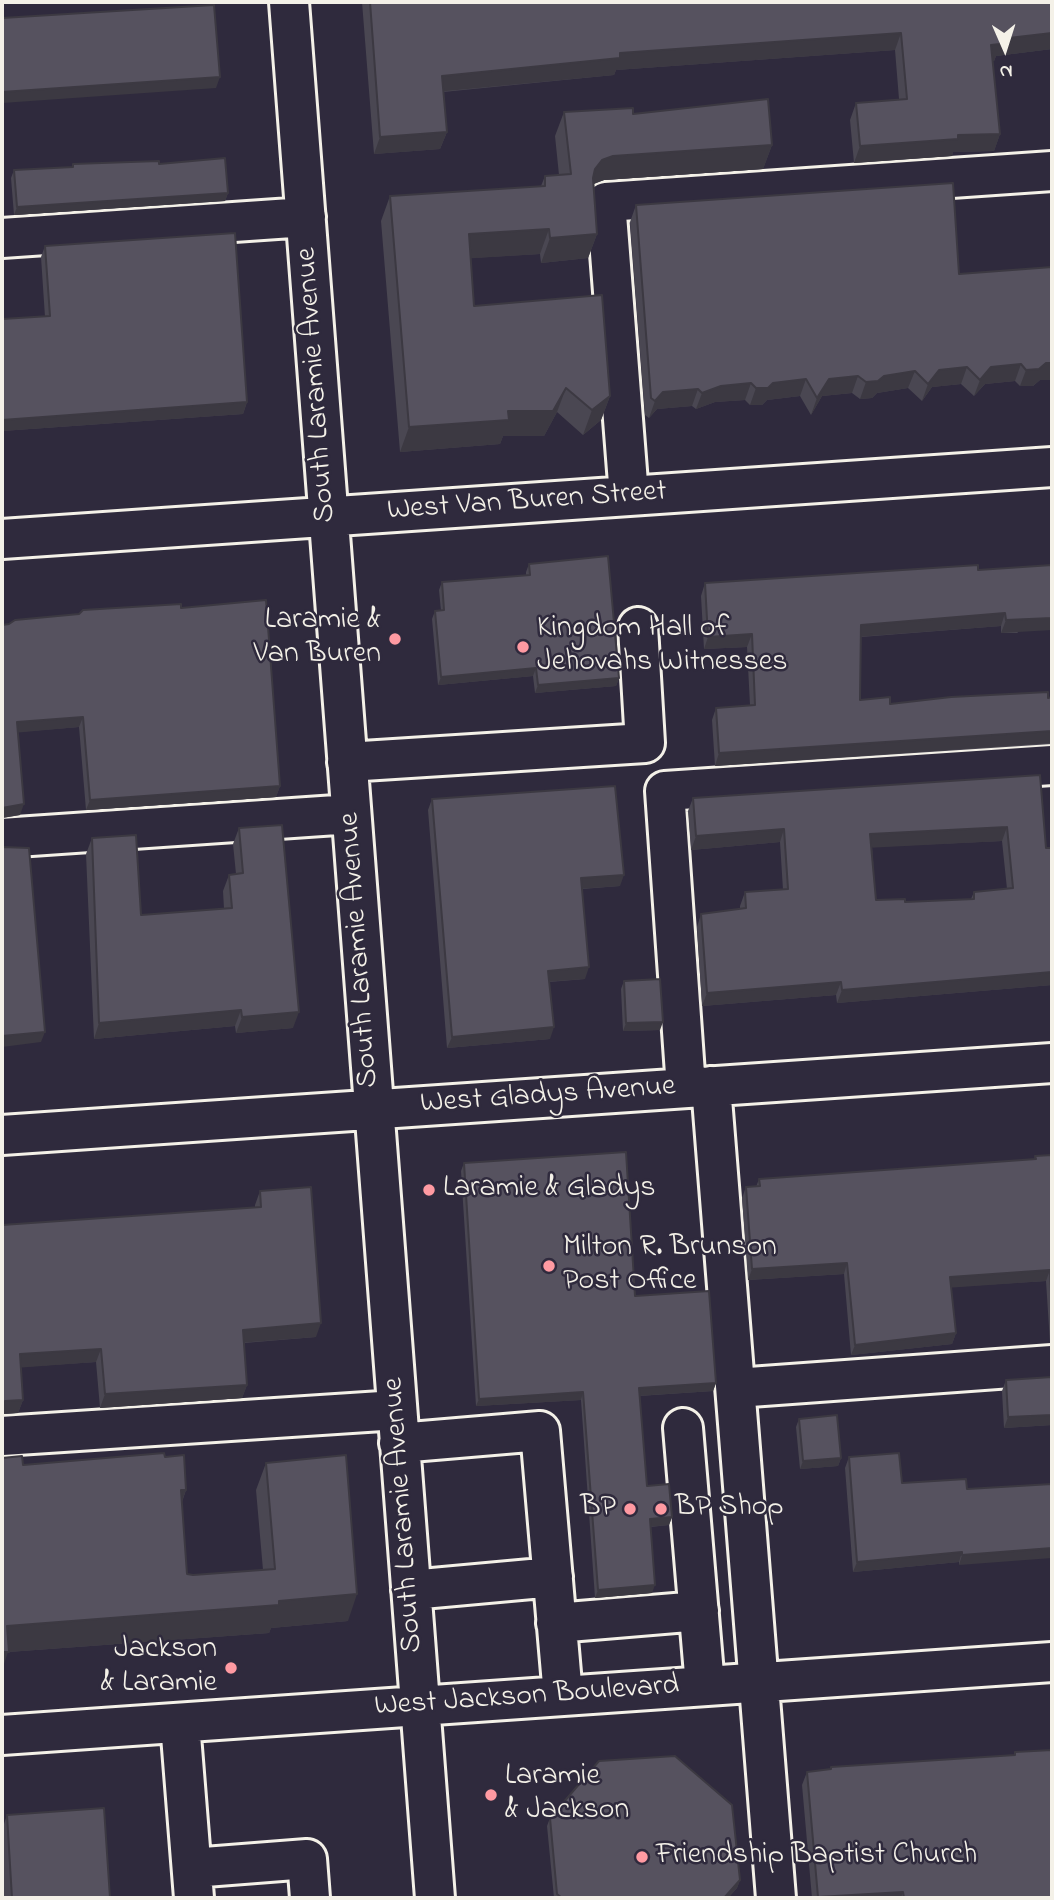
<!DOCTYPE html>
<style>
body{margin:0}
#map{position:relative;width:1054px;height:1900px;overflow:hidden;background:#2f2a3d;font-family:"Indie Flower",sans-serif}
canvas{display:block}
.frame{position:absolute;inset:0;border:4px solid #f4f1e8;pointer-events:none}
.north{position:absolute;left:970px;top:14px;width:70px;height:70px;-webkit-text-stroke:5px #2f2a3d;paint-order:stroke;rotate:177deg;font-size:19px;font-weight:700;line-height:28px;text-align:center;color:#f4f1e8}
.north::after{content:'';display:block;margin:auto;width:24px;height:32px;background:#f4f1e8;clip-path:polygon(50% 0,100% 100%,50% 72%,0 100%)}
</style>
<div id="map">
<canvas width="1054" height="1900"></canvas>
<div class="frame"></div>
<div class="north">N</div>
</div>
<script>
const g = document.querySelector('canvas').getContext('2d');
g.lineJoin = 'round';
function toPath(rows) {
  const path = new Path2D();
  for (const r of rows) {
    path.moveTo(r[0], r[1]);
    for (let i = 2; i < r.length; i += 2) path.lineTo(r[i], r[i + 1]);
  }
  return path;
}
function strokePath(path, color, width, dash) {
  g.strokeStyle = color;
  g.lineWidth = width;
  g.lineCap = dash ? 'butt' : 'round';
  g.setLineDash(dash || []);
  g.stroke(path);
}
function fill(path, color) {
  g.fillStyle = color;
  g.fill(path, 'evenodd');
}
function write(font, color, halo, rows, align = 'center') {
  g.font = font + ' "Indie Flower",sans-serif';
  g.lineWidth = 5;
  g.setLineDash([]);
  g.textBaseline = 'middle';
  g.strokeStyle = halo;
  g.fillStyle = color;
  for (const [text, x, y, turn = 0] of rows) {
    g.save();
    g.translate(x, y);
    g.rotate((+turn || 0) * Math.PI / 180);
    g.textAlign = isNaN(turn) ? turn : align;
    if (halo) g.strokeText(text, 0, 0);
    g.fillText(text, 0, 0);
    g.restore();
  }
}
const minor = toPath([
 [289,2,435,1898],
 [2,238,306,217],
 [629,496,606,202,1052,171],
 [2,539,1052,467],
 [347,762,645,743,638,627],
 [2,838,351,814],
 [711,1086,776,1898],
 [686,1088,665,791,1052,765],
 [2,1135,1052,1063],
 [736,1388,1052,1365],
 [683,1428,705,1686],
 [2,1436,397,1410],
 [399,1443,540,1431,563,1696],
 [411,1590,553,1577],
 [556,1623,699,1611],
 [180,1723,194,1898],
 [2,1735,1052,1662],
 [192,1868,307,1859,310,1898]
]);
const wall = toPath([
 [362,2,1052,2,1052,49,996,56,994,61,993,61,1000,134,994,151,953,152,952,156,854,163,850,120,856,103,899,99,895,50,616,70,614,75,443,92,447,132,440,149,374,154],
 [564,112,633,114,772,145,763,169,604,180,594,184,597,234,588,258,541,263,540,254,471,258,474,306,610,396,601,420,583,435,557,412,544,436,503,436,500,444,400,452,381,221,390,196,541,186,545,176,559,175,555,136],
 [73,164,159,164,228,193,225,201,14,215,11,178,14,170,72,167],
 [636,205,959,274,1040,380,1033,386,1020,386,1015,381,985,384,974,396,961,384,932,387,922,401,908,388,877,393,872,398,860,399,852,393,822,396,811,415,800,396,767,400,762,405,750,405,745,400,715,402,696,409,692,406,657,409,649,418,645,415,630,222],
 [45,246,247,402,243,414,2,431,45,317,41,257],
 [529,564,619,678,616,686,535,693,533,676,438,685,432,619,435,611,441,611,439,590,442,582,526,575,526,572],
 [978,570,1018,633,1001,633,1001,626,861,637,860,700,890,704,1052,697,1052,744,715,766,712,720,716,708,750,705,747,647,704,649,701,596,705,583],
 [181,608,280,786,276,797,86,810,79,727,18,732,20,815,2,818,2,625],
 [1040,775,1052,985,837,1003,836,995,702,1006,697,927,701,914,740,909,740,906,745,892,783,890,780,842,691,850,688,811,693,798],
 [1002,841,1007,889,974,892,971,899,905,902,876,900,872,847],
 [432,799,620,886,582,889,585,979,549,982,550,1039,447,1048,428,810],
 [239,828,293,1028,236,1033,235,1026,94,1039,86,854,92,838,141,915,224,909,223,891,229,875,236,874,233,844],
 [624,981,660,1030,623,1031,621,989],
 [1052,1155,1052,1344,1050,1343,1046,1281,951,1287,956,1333,952,1344,851,1355,844,1274,748,1280,742,1198,746,1187,756,1187,759,1179,1034,1160,1035,1156],
 [464,1163,635,1296,716,1383,713,1391,639,1396,647,1486,672,1517,669,1525,650,1527,652,1593,595,1598,581,1400,476,1406,461,1171],
 [260,1191,316,1337,244,1343,247,1385,242,1398,100,1408,96,1362,21,1367,23,1400,18,1413,2,1414,2,1225,255,1207,255,1205],
 [1052,1377,1052,1425,1004,1428,1002,1391,1006,1380],
 [799,1419,841,1458,838,1466,800,1469,796,1427],
 [165,1457,186,1490,182,1502,187,1574,193,1575,263,1570,256,1490,266,1463,348,1621,271,1628,269,1633,8,1652,23,1465],
 [849,1457,902,1483,967,1489,1052,1484,959,1565,959,1562,853,1572,845,1468],
 [1015,1752,1052,1898,812,1898,802,1785,807,1772,830,1769,831,1767,1014,1755],
 [7,1815,110,1898,2,1898,2,1830],
 [550,1818,740,1880,737,1888,728,1898,554,1898,547,1826]
]);
const shadedWall = toPath([
 [901,33,895,50,616,70,614,75,436,92,442,76,620,53],
 [1052,33,1052,49,996,56,994,61,985,62,991,45,1000,39],
 [220,77,216,88,2,103,2,92],
 [447,132,440,149,374,154,380,137],
 [1000,134,994,151,953,152,952,156,854,163,860,146,958,135],
 [772,145,763,169,604,180,593,184,586,193,595,169,602,160,613,156],
 [228,193,225,201,14,215,17,207],
 [549,229,540,254,460,259,469,234],
 [597,234,588,258,541,263,550,238],
 [1046,363,1052,363,1052,380,1040,380,1033,386,1020,386,1026,370],
 [1021,364,1015,381,985,384,974,396,980,380,991,367],
 [967,367,961,384,932,387,922,401,928,384,939,370],
 [915,371,908,388,877,393,872,398,860,399,866,382,884,376],
 [858,376,852,393,822,396,811,415,817,398,829,379],
 [806,379,800,396,767,400,762,405,750,405,756,388,773,383],
 [751,383,745,400,715,402,696,409,702,393,721,386],
 [566,388,557,412,544,436,503,436,500,444,400,452,409,427,508,411],
 [698,389,692,406,657,409,649,418,655,401,663,392],
 [610,396,601,420,583,435,592,410],
 [247,402,243,414,2,431,2,420],
 [1005,613,1001,626,856,637,861,625],
 [1052,618,1052,630,1001,633,1006,620],
 [752,634,747,647,704,649,708,637],
 [536,668,533,676,438,685,441,677],
 [619,678,616,686,535,693,538,685],
 [83,717,79,727,13,733,17,722],
 [1052,731,1052,738,1051,743,715,766,719,753],
 [280,786,276,797,86,810,90,800],
 [24,804,20,815,2,818,2,808],
 [1007,827,1002,841,866,848,870,834],
 [784,829,780,842,691,850,696,836],
 [624,875,620,886,577,889,581,878],
 [589,967,585,979,544,982,548,971],
 [1052,972,1052,985,837,1003,842,990],
 [841,982,836,995,702,1006,707,993],
 [241,1010,235,1026,94,1039,99,1023],
 [299,1012,293,1028,236,1033,242,1017],
 [663,1022,660,1030,623,1031,626,1023],
 [554,1027,550,1039,447,1048,452,1037],
 [45,1032,41,1042,2,1047,2,1036],
 [847,1263,844,1274,748,1280,752,1269],
 [1050,1270,1046,1281,946,1288,950,1277],
 [321,1323,316,1337,238,1343,243,1330],
 [956,1333,952,1344,851,1355,855,1345],
 [101,1349,96,1362,15,1368,20,1354],
 [716,1383,713,1391,636,1396,639,1388],
 [247,1385,242,1398,100,1408,105,1394],
 [583,1392,581,1400,476,1406,479,1399],
 [23,1400,18,1413,2,1414,2,1403,5,1401],
 [1052,1415,1052,1425,1004,1428,1008,1417],
 [841,1458,838,1466,800,1469,803,1461],
 [181,1490,186,1490,176,1517],
 [672,1517,669,1525,647,1527,650,1519],
 [1052,1548,1052,1558,959,1565,962,1555],
 [962,1552,959,1562,853,1572,857,1562],
 [655,1585,652,1593,595,1598,598,1590],
 [357,1594,348,1621,271,1628,269,1633,8,1652,2,1670,2,1639,7,1626],
 [740,1880,737,1888,728,1898,724,1898],
 [903,1892,901,1898,818,1898,818,1897]
]);
const building = toPath([
 [370,2,1052,2,1052,33,1000,39,1000,44,991,45,1000,134,958,135,958,139,860,146,856,103,907,99,901,33,620,53,620,58,442,76,447,132,380,137,370,2],
 [214,5,220,77,2,92,2,18,214,5],
 [768,99,772,145,613,156,602,160,595,169,593,178,597,234,550,238,549,229,469,234,474,306,602,295,610,396,592,410,566,388,553,411,508,411,509,420,409,427,390,196,545,186,545,176,571,174,564,112,633,108,633,114,768,99],
 [225,158,228,193,17,207,14,170,73,167,73,164,159,161,159,164,225,158],
 [953,183,959,274,1052,267,1052,363,1046,363,1039,369,1026,370,1021,364,991,367,980,380,967,367,939,370,928,384,915,371,884,376,878,381,866,382,858,376,829,379,817,398,806,379,773,383,768,388,756,388,751,383,721,386,702,393,698,389,663,392,655,401,651,398,636,205,953,183],
 [235,233,247,402,2,420,2,319,50,316,45,246,235,233],
 [608,556,619,678,538,685,536,668,441,677,435,611,444,610,442,582,530,575,529,564,608,556],
 [978,565,978,570,1052,565,1052,618,1006,620,1005,613,861,625,860,700,890,697,890,704,951,697,1048,692,1048,698,1052,697,1052,731,719,753,716,708,755,705,752,634,708,637,705,583,978,565],
 [266,600,280,786,90,800,83,717,17,722,24,804,2,808,2,625,9,624,15,620,79,614,83,610,181,604,181,608,266,600],
 [1040,775,1046,848,1052,848,1052,972,842,990,841,982,707,993,701,914,746,908,745,892,788,889,784,829,696,836,693,798,1040,775],
 [1007,827,1013,888,974,892,974,899,905,902,905,899,876,900,870,834,1007,827],
 [615,786,624,875,581,878,589,967,548,971,554,1027,452,1037,432,799,615,786],
 [282,825,299,1012,242,1017,241,1010,99,1023,92,838,136,835,141,915,232,908,229,875,243,873,239,828,282,825],
 [2,847,29,848,45,1032,2,1036,2,847],
 [660,979,663,1022,626,1023,624,981,660,979],
 [626,1152,635,1296,709,1291,716,1383,639,1388,647,1486,669,1484,672,1517,650,1519,655,1585,598,1590,583,1392,479,1399,464,1163,626,1152],
 [1052,1155,1052,1313,1050,1270,950,1277,956,1333,855,1345,847,1263,752,1269,746,1187,760,1186,759,1179,1036,1159,1035,1156,1052,1155],
 [311,1187,321,1323,243,1330,247,1385,105,1394,101,1349,20,1354,23,1400,5,1401,2,1403,2,1225,261,1207,260,1191,311,1187],
 [1052,1377,1052,1415,1008,1417,1006,1380,1052,1377],
 [837,1415,841,1458,803,1461,799,1419,837,1415],
 [164,1453,165,1457,184,1455,186,1490,181,1490,187,1574,193,1575,275,1569,266,1463,346,1455,357,1594,279,1601,279,1605,7,1626,9,1652,2,1652,2,1458,22,1456,23,1465,164,1453],
 [899,1453,902,1483,966,1479,967,1489,1052,1484,1052,1548,962,1555,962,1552,857,1562,849,1457,899,1453],
 [1052,1750,1052,1898,904,1898,903,1892,818,1897,807,1772,831,1769,831,1767,1015,1755,1015,1752,1052,1750],
 [675,1756,732,1805,740,1880,724,1898,562,1898,557,1894,550,1818,599,1761,675,1756],
 [104,1808,110,1898,12,1898,7,1815,104,1808]
]);
const markers = [
 [395,639,7,"#ff9aa2"],
 [523,647,7,"#ff9aa2"],
 [429,1190,7,"#ff9aa2"],
 [549,1266,7,"#ff9aa2"],
 [630,1509,7,"#ff9aa2"],
 [661,1509,7,"#ff9aa2"],
 [231,1668,7,"#ff9aa2"],
 [491,1795,7,"#ff9aa2"],
 [642,1857,7,"#ff9aa2"]
];
const streetNames = [
 ["South Laramie Avenue",318,385,-94],
 ["West Van Buren Street",527,503,-4],
 ["South Laramie Avenue",361,950,-94],
 ["West Gladys Avenue",548,1097,-4],
 ["South Laramie Avenue",405,1515,-94],
 ["West Jackson Boulevard",527,1698,-4]
];
const poiNames = [
 ["Laramie &",381,622,"right"],
 ["Van Buren",381,656,"right"],
 ["Kingdom Hall of",537,630],
 ["Jehovahs Witnesses",537,664],
 ["Laramie & Gladys",443,1190],
 ["Milton R. Brunson",563,1249],
 ["Post Office",563,1283],
 ["BP",616,1509,"right"],
 ["BP Shop",675,1509],
 ["Jackson",217,1651,"right"],
 ["& Laramie",217,1685,"right"],
 ["Laramie",505,1778],
 ["& Jackson",505,1812],
 ["Friendship Baptist Church",656,1857]
];
strokePath(minor, '#f4f1e8', 44);
strokePath(minor, '#2f2a3d', 38);
fill(wall, '#4a4752');
fill(shadedWall, '#3c3942');
fill(building, '#56525f');
strokePath(building, '#3c3942', 2);
for (const [x, y, r, color] of markers) {
  const dot = new Path2D();
  dot.arc(x, y, r, 0, 2 * Math.PI);
  g.fillStyle = color;
  g.fill(dot);
  strokePath(dot, '#2f2a3d', 2.5);
}
write('30px', '#f4f1e8', '#2f2a3d', streetNames);
write('30px', '#f4f1e8', '#2f2a3d', poiNames, 'left');
</script>
